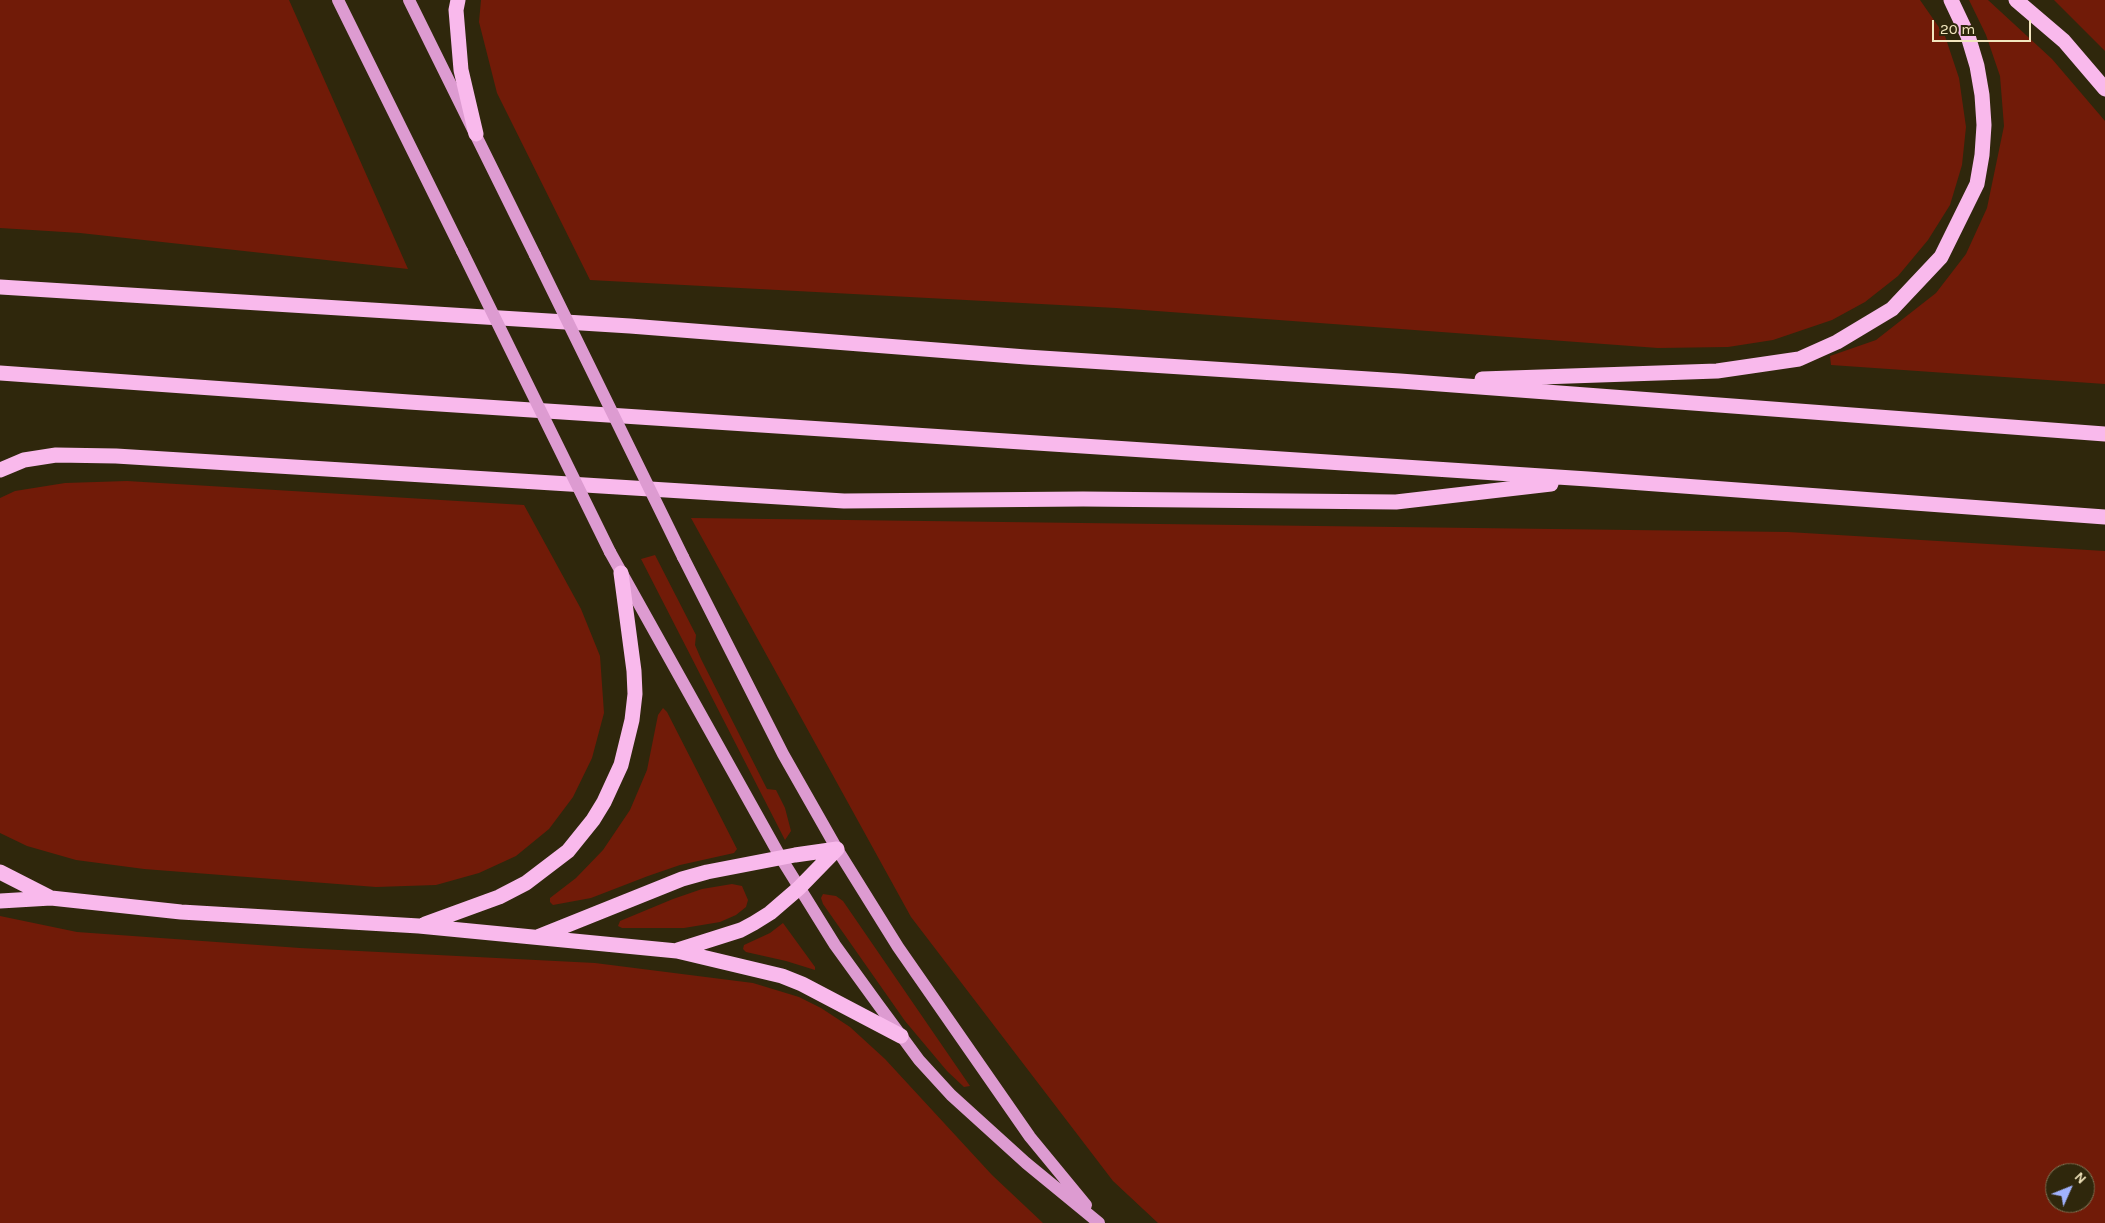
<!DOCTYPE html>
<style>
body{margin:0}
#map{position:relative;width:2105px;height:1223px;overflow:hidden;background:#2f270c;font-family:Karla,sans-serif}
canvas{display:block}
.north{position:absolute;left:2045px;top:1163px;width:50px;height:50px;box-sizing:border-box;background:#2f270c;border:1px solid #7d7353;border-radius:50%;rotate:46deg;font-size:14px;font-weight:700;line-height:20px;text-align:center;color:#f2e6be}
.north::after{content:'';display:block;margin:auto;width:18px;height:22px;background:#a1b2fd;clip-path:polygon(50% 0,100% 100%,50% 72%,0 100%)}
.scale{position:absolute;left:1932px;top:20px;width:99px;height:22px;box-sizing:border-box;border:2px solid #f2e6be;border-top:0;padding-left:6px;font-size:15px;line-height:18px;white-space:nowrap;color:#f2e6be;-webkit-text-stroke:4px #2f270c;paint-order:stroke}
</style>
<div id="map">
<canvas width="2105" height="1223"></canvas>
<div class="north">N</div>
<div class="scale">20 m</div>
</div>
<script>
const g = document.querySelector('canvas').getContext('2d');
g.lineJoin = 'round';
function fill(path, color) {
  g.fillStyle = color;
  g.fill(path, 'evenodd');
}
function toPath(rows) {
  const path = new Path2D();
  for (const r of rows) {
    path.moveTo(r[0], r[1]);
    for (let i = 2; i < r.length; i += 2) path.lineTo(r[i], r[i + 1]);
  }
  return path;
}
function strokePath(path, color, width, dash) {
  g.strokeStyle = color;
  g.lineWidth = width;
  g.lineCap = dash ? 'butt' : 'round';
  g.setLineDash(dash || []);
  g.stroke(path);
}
const green = toPath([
 [0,0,289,0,408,269,80,233,0,228],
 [481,0,1920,0,1945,36,1959,78,1966,127,1962,165,1950,205,1928,240,1898,276,1865,302,1832,320,1773,340,1728,347,1658,348,1116,308,590,280,497,93,479,22],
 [1969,0,1988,0,2052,59,2105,121,2105,384,1831,365,1830,356,1876,340,1936,293,1966,254,1987,208,2004,126,2000,76,1986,35],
 [2054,0,2105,0,2105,51],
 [127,481,524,505,581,609,600,656,604,713,592,758,573,797,549,829,516,856,479,873,436,885,376,887,144,869,76,860,27,846,0,833,0,498,15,491,65,483],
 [691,518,1788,532,2105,551,2105,1223,1158,1223,1113,1181,911,917],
 [2055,1173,2085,1173,2085,1203,2055,1203],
 [655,555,696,635,695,645,701,659,767,789,776,790,785,808,791,831,785,840,641,559],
 [663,708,667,712,737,849,734,853,680,865,648,876,591,898,553,905,550,902,550,898,576,878,603,850,630,810,647,770,658,715],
 [732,884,742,886,748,900,746,907,736,915,720,922,684,928,622,928,618,926,620,921,673,899,702,889],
 [823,894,836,896,843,901,970,1086,964,1087,947,1071,905,1021,823,904,821,898],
 [0,916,77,932,300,948,595,963,753,983,799,997,821,1008,850,1027,885,1059,992,1175,1043,1223,0,1223],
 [783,923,815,967,815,970,786,961,746,952,743,949,744,945,770,933]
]);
const primary = toPath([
 [338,0,462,251],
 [409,0,535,255],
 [610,552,781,858,835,945,877,1003,919,1060,951,1095,1026,1163,1099,1223],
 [683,557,783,754,837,849,898,947,1030,1137,1086,1205]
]);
const highway = toPath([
 [458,0,456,10,461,70,476,134],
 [2016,0,2064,41,2105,89],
 [0,287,630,326,1026,357,1400,381,2105,434],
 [0,373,409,402,1588,479,2105,517],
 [1482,379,1717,371,1799,359,1837,342,1892,309,1941,257,1977,184,1982,155,1984,125,1982,95,1977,66,1968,36,1951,0],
 [0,470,24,460,56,455,116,456,844,501,1083,499,1396,502,1551,484],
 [0,872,49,897],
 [0,901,51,898,181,912,419,926,677,951,782,976,802,984,901,1036],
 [425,924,499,897,526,883,568,851,593,820,604,802,621,765,632,720,635,694,634,671,621,573],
 [540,936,682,879,707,872,795,855,837,849],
 [678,950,741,930,754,923,770,913,799,888,837,849]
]);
const primaryBridge = toPath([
 [462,251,610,552],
 [535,255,683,557]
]);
fill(green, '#711b08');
strokePath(primary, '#dd9bd1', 12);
strokePath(highway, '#f9b9ec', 15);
strokePath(primaryBridge, '#dd9bd1', 12);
</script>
